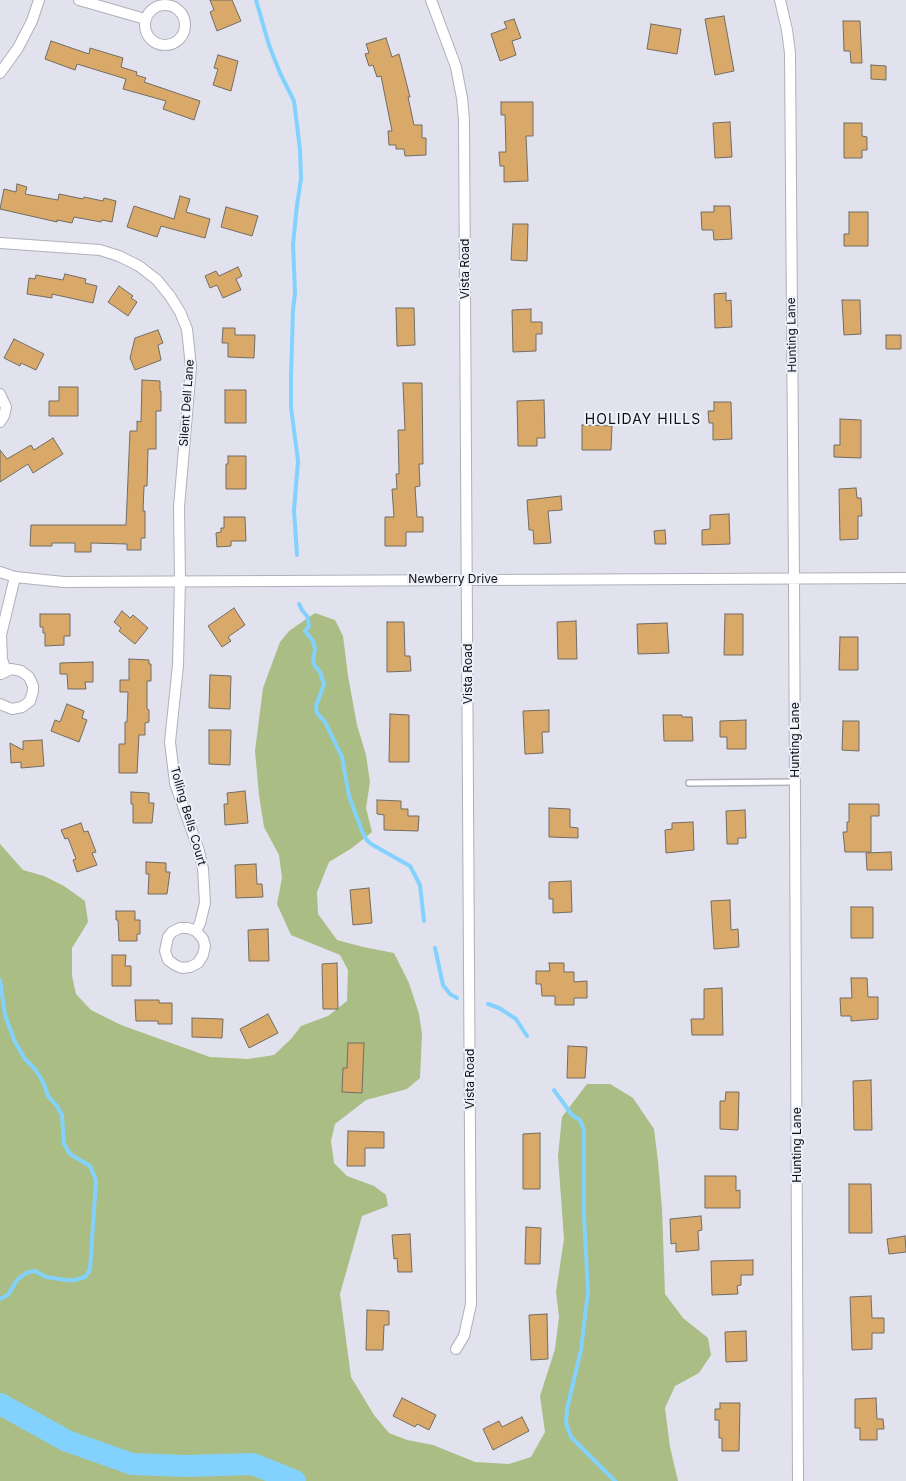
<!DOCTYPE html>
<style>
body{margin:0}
canvas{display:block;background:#e1e2ed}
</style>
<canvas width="906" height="1481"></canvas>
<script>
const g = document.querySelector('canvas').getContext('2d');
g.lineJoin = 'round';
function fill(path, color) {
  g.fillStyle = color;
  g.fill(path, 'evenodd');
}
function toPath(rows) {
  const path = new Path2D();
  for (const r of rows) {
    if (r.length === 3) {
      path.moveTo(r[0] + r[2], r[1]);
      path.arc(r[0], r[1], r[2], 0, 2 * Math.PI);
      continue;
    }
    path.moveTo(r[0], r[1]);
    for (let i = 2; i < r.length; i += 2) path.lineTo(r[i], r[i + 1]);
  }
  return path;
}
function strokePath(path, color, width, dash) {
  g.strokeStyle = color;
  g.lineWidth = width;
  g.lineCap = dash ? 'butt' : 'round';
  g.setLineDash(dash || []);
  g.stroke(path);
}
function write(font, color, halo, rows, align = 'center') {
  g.font = font + ' Inter,sans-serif';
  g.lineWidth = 4;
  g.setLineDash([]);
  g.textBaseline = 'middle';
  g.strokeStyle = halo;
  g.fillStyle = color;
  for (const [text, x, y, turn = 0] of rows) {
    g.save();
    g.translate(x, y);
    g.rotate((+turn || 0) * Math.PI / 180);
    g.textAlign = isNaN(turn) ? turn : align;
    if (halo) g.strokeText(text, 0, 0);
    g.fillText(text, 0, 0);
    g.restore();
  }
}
const green = toPath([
 [315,613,335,620,343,636,348,676,357,725,366,755,370,782,366,808,372,832,352,848,329,862,317,892,318,914,337,940,363,947,394,953,409,983,419,1014,422,1034,420,1078,407,1089,366,1100,335,1124,331,1141,334,1163,347,1176,374,1186,386,1195,388,1206,362,1216,340,1294,351,1377,374,1415,389,1433,407,1440,433,1445,475,1462,509,1464,531,1457,545,1432,540,1396,555,1349,559,1317,556,1292,564,1239,558,1156,562,1117,587,1084,610,1084,633,1098,654,1129,658,1161,662,1209,665,1294,683,1318,708,1338,711,1355,699,1373,675,1386,665,1408,670,1447,678,1481,0,1481,0,844,23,870,44,876,64,886,85,901,88,922,72,948,72,976,76,994,91,1010,121,1025,210,1057,248,1059,274,1055,291,1039,301,1026,328,1016,347,1001,348,970,340,955,291,935,277,904,282,878,279,855,264,827,259,795,255,751,263,688,280,642,289,631]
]);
const stream = toPath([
 [256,0,269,45,280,73,294,101,300,150,301,179,297,205,293,244,295,294,293,309,291,377,291,407,298,461,294,510,297,555],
 [299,604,302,610,307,616,309,626,305,631,313,641,315,649,313,661,315,666,320,672,324,684,316,706,317,713,325,722,342,757,349,796,362,831,366,839,371,844,410,866,420,885,424,921],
 [435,948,443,985,450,994,457,998],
 [0,980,5,1015,15,1042,25,1059,35,1069,44,1084,48,1096,57,1106,62,1115,64,1144,70,1154,90,1166,96,1180,90,1270,85,1277,75,1280,66,1280,46,1277,35,1271,26,1273,17,1280,8,1295,0,1299],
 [488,1004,499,1008,516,1019,527,1036],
 [554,1090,572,1115,580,1120,584,1130,584,1215,588,1292,581,1350,567,1409,566,1423,571,1437,615,1481]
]);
const river = toPath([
 [0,1404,67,1441,132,1464,187,1466,253,1464,295,1481]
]);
const building = toPath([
 [210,0,232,0,241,21,217,31,210,12,214,10,210,0],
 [724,16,734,71,715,75,705,19,724,16],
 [514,19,521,38,512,41,516,55,500,61,491,34,507,28,504,22,514,19],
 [843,21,860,21,862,63,851,63,850,51,844,51,843,21],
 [651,24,681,29,677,54,647,49,651,24],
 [386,38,392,57,399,54,410,97,408,97,414,125,422,125,422,138,426,138,426,155,405,156,404,149,396,149,396,145,389,145,388,131,392,131,381,76,377,77,373,65,369,66,365,54,369,53,366,44,386,38],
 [51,41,89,54,90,48,123,58,121,67,137,72,136,75,146,78,144,82,200,101,194,120,163,109,166,101,123,89,126,79,77,64,75,70,45,59,51,41],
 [218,55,238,61,231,91,213,85,218,69,214,68,218,55],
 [871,65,886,66,886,80,871,79,871,65],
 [501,102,533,102,533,136,526,136,528,181,504,182,504,166,500,166,499,152,506,152,505,115,501,115,501,102],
 [730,122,732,157,715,158,713,123,730,122],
 [844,123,862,123,862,136,867,137,867,150,862,150,862,158,844,158,844,123],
 [17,184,27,187,25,194,58,200,59,194,83,199,84,197,103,201,104,198,116,201,112,222,102,220,101,222,74,217,72,223,57,220,57,222,0,209,4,189,16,192,17,184],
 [180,196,190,199,186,212,210,219,205,238,161,226,157,237,127,227,134,206,174,219,180,196],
 [714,206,730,206,732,239,714,240,713,230,702,230,701,212,714,212,714,206],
 [226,207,258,216,252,236,221,227,226,207],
 [849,212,868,212,868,246,844,246,844,234,849,234,849,212],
 [513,224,528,224,527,261,511,260,513,224],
 [238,267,242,276,236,279,241,290,223,298,217,285,210,288,205,276,216,271,219,276,238,267],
 [65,274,86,279,85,283,97,286,93,303,52,294,52,298,27,294,29,278,35,279,36,275,63,280,65,274],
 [119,286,133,296,131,298,137,302,128,316,108,302,119,286],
 [726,293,726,301,731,300,732,327,715,328,714,294,726,293],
 [842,300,860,300,861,334,844,335,842,300],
 [396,308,414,308,415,345,397,346,396,308],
 [531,309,531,322,542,322,542,334,536,334,536,351,513,352,512,310,531,309],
 [223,328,235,328,235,335,255,335,254,358,228,357,228,343,222,343,223,328],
 [158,330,163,343,158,345,161,360,135,370,130,358,135,338,158,330],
 [886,335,901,335,901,349,886,349,886,335],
 [14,339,44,354,36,370,21,363,20,366,4,358,14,339],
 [142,380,160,381,160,391,161,391,161,411,156,411,156,449,148,449,147,486,144,486,143,511,145,511,145,538,141,538,141,550,127,550,127,544,91,543,91,552,75,552,75,543,52,543,52,546,30,546,31,525,126,525,130,431,137,431,137,421,141,422,142,380],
 [403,383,422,383,423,464,419,464,420,486,415,487,417,517,423,517,423,532,406,532,406,546,385,546,385,517,394,517,392,489,397,489,396,474,399,474,398,430,405,430,403,383],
 [59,387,78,387,78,416,49,416,49,401,59,401,59,387],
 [225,390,246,390,246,423,225,423,225,390],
 [544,400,545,438,537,438,537,446,518,446,517,401,544,400],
 [714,402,731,402,732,439,713,440,713,423,709,423,708,411,714,411,714,402],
 [840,419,861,420,861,458,834,457,834,445,840,445,840,419],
 [582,425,612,426,611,450,582,450,582,425],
 [53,438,63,454,33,473,28,464,0,482,0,450,7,459,31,445,34,450,53,438],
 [228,456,246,456,246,489,226,489,226,464,228,464,228,456],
 [856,488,857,498,861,498,862,516,858,516,858,539,840,540,839,489,856,488],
 [561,496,562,510,548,511,551,543,534,544,533,530,529,530,527,500,561,496],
 [729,514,730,544,702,545,702,530,710,529,710,515,729,514],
 [224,517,245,517,246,541,231,541,231,546,217,547,216,533,221,532,221,528,224,528,224,517],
 [665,530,666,544,655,544,654,531,665,530],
 [234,608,245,625,228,637,231,641,222,647,208,626,234,608],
 [122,611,130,618,133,615,148,628,135,644,119,631,121,628,114,622,122,611],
 [40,614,70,614,70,636,64,636,64,645,45,646,45,633,43,633,43,627,40,627,40,614],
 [725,614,743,614,743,655,724,655,725,614],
 [576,621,577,659,558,659,557,622,576,621],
 [387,622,404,622,405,656,410,656,411,671,387,672,387,622],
 [667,623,669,653,638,654,637,624,667,623],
 [840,637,858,637,858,670,839,670,840,637],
 [129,659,149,660,149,664,151,664,151,681,147,681,147,709,149,710,149,722,145,723,145,735,139,735,137,773,119,773,119,744,125,744,125,722,127,722,128,692,120,692,120,680,129,680,129,659],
 [93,662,93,682,85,682,86,689,68,689,67,674,60,674,60,663,93,662],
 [210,675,231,676,230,709,209,708,210,675],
 [67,704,84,711,82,718,87,720,79,742,51,731,55,720,60,722,67,704],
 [549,710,549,732,542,732,543,753,525,754,523,711,549,710],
 [390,714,409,715,409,762,389,762,390,714],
 [663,715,682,715,682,717,692,717,693,741,664,741,663,715],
 [746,720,746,749,727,749,727,737,720,737,720,721,746,720],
 [843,721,859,721,859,751,842,750,843,721],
 [209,730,231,730,230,765,209,764,209,730],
 [42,740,44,766,21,768,21,762,11,763,10,743,23,750,23,741,42,740],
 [245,791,248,823,225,825,224,804,228,804,227,793,245,791],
 [131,792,149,793,149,803,154,803,152,823,133,823,133,804,131,804,131,792],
 [377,800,401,801,401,809,408,809,408,816,419,816,418,831,384,830,384,815,377,814,377,800],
 [849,804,879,804,879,816,871,816,871,852,845,852,843,832,847,832,847,822,849,822,849,804],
 [549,808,570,809,570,827,578,828,578,838,549,837,549,808],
 [745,810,746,838,738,838,738,844,727,844,726,811,745,810],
 [693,822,694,850,666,853,665,830,672,829,672,823,693,822],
 [81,823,84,832,88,831,96,852,92,853,97,865,77,872,73,860,76,859,68,838,65,839,61,830,81,823],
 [891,852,892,870,867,870,866,853,891,852],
 [146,862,166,863,166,872,170,872,167,894,148,894,149,874,146,874,146,862],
 [256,864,257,884,262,884,263,897,236,898,235,865,256,864],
 [571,881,572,912,553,913,553,899,549,899,549,882,571,881],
 [369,888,372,923,353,925,350,890,369,888],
 [730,900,731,930,738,929,739,947,714,949,711,901,730,900],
 [851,907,873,907,873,938,851,938,851,907],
 [116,911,135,911,135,920,140,920,140,934,137,934,137,941,119,941,118,920,116,920,116,911],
 [268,929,269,961,249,961,248,930,268,929],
 [112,955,126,955,125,966,131,966,131,986,112,986,112,955],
 [337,963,338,1009,323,1009,322,964,337,963],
 [549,963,564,963,564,972,574,972,574,982,587,981,587,998,574,998,574,1005,555,1005,555,996,542,996,541,984,536,984,536,971,550,971,549,963],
 [851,978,867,978,868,997,878,997,878,1019,851,1021,851,1016,841,1016,840,998,852,998,851,978],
 [722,988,723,1035,692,1035,691,1019,704,1019,704,989,722,988],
 [135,1000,159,1000,159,1003,172,1003,172,1024,158,1024,158,1021,136,1021,135,1000],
 [268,1014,278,1033,249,1048,240,1029,268,1014],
 [192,1018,223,1019,222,1038,192,1037,192,1018],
 [348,1043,364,1043,362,1093,342,1092,343,1068,347,1068,348,1043],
 [568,1046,587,1047,585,1078,567,1078,568,1046],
 [871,1080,872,1130,854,1130,853,1081,871,1080],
 [726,1092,739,1092,738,1130,720,1129,720,1101,725,1101,726,1092],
 [348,1131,384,1132,384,1148,365,1148,365,1166,347,1166,348,1131],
 [540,1133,540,1189,523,1189,523,1134,540,1133],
 [705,1176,736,1176,736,1191,740,1190,740,1208,705,1208,705,1176],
 [849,1184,871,1184,872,1233,849,1233,849,1184],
 [701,1216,702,1230,698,1231,699,1250,676,1252,676,1243,671,1244,670,1219,701,1216],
 [526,1227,541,1228,540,1264,525,1264,526,1227],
 [410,1234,412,1272,398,1272,397,1258,394,1259,392,1235,410,1234],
 [905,1236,906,1252,889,1254,887,1239,905,1236],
 [753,1260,753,1275,741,1275,741,1285,737,1286,738,1294,712,1295,711,1261,753,1260],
 [871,1296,872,1318,884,1318,884,1333,872,1333,872,1349,852,1350,850,1297,871,1296],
 [367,1310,389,1311,389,1325,384,1325,383,1350,366,1350,367,1310],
 [547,1314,548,1359,531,1360,529,1315,547,1314],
 [746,1331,747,1361,726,1362,725,1332,746,1331],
 [402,1398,436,1415,429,1430,417,1424,415,1427,393,1416,402,1398],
 [876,1398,877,1419,883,1419,884,1429,877,1429,877,1440,860,1440,860,1428,855,1428,855,1399,876,1398],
 [720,1403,740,1403,739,1451,722,1451,722,1438,719,1438,719,1420,715,1420,715,1409,720,1409,720,1403],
 [522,1417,529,1431,493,1450,483,1429,499,1421,502,1427,522,1417]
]);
const lane = toPath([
 [689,783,795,782]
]);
const street = toPath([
 [79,0,145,19],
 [431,0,456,67,462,98,464,120,471,1304,464,1336,456,1349],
 [780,0,787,30,790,53,794,578,798,1481],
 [165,25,20],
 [0,73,18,48,32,21,39,0],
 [0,243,100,250,119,256,139,266,157,280,170,296,180,312,187,329,191,367,179,507,180,580,178,665,170,742,175,783,199,851,203,869,205,903,200,923,196,931,188,928,180,928,172,932,168,937,165,951,168,960,175,965,182,968,190,967,198,963,203,955,205,946,203,939,196,931],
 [0,394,6,407,4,416,0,422],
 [0,572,15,577,64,582,906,578],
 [6,671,2,659,1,635,15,577],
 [0,704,12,709,22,707,30,701,33,691,33,686,29,677,21,671,11,669,1,674]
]);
const streetNames = [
 ["Vista Road",465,269,-90],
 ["Hunting Lane",792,335,-91],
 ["Silent Dell Lane",187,403,-86],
 ["Newberry Drive",453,579],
 ["Vista Road",468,674,-90],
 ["Hunting Lane",795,740,-90],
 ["Tolling Bells Court",188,816,74],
 ["Vista Road",470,1079,-90],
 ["Hunting Lane",797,1145,-90]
];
const neighbourhoodNames = [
 ["HOLIDAY HILLS",643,420]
];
fill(green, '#a9bd84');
strokePath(stream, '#83d2fd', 4);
strokePath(river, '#83d2fd', 22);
fill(building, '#d9a969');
strokePath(building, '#726c64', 1);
strokePath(lane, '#afb0ba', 8);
strokePath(street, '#afb0ba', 12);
strokePath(lane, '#fff', 5);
strokePath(street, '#fff', 10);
write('12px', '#101013', '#eef0fa', streetNames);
g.letterSpacing = '1px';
write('14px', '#101013', '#eef0fa', neighbourhoodNames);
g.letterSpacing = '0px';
</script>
